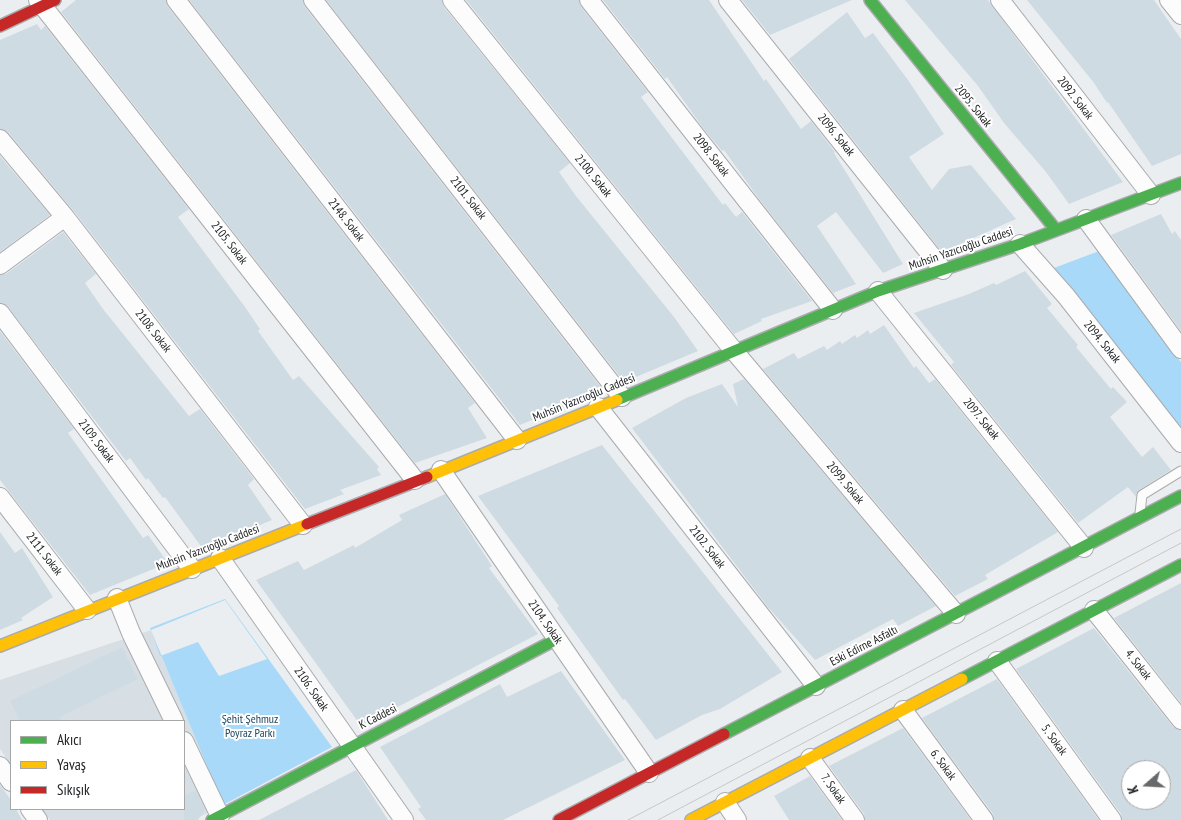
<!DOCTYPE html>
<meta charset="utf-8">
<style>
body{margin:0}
#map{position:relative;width:1181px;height:820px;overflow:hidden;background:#ebeef0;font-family:"PT Sans Narrow",sans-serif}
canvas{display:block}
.legend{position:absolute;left:10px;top:720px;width:175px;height:90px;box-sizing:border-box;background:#fff;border:1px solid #a6a7a7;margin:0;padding:6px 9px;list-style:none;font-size:15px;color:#202223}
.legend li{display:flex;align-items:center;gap:10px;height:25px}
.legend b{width:25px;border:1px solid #a6a7a7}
.north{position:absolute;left:1121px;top:760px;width:50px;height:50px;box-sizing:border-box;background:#fff;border:1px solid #a6a7a7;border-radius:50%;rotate:251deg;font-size:14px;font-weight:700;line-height:20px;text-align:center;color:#202223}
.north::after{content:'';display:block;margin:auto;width:18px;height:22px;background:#67696b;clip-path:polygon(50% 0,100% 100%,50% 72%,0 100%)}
</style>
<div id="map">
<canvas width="1181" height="820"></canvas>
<ul class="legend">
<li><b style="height:6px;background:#4caf50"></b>Akıcı</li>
<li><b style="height:6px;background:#ffc107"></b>Yavaş</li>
<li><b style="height:6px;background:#c62828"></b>Sıkışık</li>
</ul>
<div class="north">K</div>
</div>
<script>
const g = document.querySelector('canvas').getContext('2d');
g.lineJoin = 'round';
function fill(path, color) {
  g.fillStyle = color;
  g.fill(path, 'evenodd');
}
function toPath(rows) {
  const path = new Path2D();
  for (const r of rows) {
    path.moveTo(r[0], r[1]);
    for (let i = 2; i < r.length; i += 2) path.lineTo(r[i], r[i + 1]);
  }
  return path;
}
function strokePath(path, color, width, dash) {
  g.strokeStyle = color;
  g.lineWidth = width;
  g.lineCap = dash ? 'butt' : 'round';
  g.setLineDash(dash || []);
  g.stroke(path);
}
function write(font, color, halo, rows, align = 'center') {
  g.font = font + ' "PT Sans Narrow",sans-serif';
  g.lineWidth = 4;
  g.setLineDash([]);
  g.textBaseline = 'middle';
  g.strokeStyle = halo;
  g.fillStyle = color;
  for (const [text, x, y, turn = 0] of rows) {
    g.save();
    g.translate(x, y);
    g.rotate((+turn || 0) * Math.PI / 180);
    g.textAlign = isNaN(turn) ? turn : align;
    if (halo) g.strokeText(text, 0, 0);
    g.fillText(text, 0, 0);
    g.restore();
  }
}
const built = toPath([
 [151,630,223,805,194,820,50,820,42,809,184,809,184,721,11,721,11,765,0,749,0,680]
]);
const green = toPath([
 [1099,251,1181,362,1181,432,1054,268],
 [225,599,332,747,223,805,150,628],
 [225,600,267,659,219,676,198,642,160,656,151,630]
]);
const building = toPath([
 [76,0,166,0,168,7,475,403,468,408,487,438,415,463,61,12],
 [189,0,303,0,305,7,603,390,520,425],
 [326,0,442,0,444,7,570,163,559,172,576,196,674,317,698,351,624,382],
 [466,0,579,0,581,7,648,92,641,97,723,205,725,203,736,217,742,212,812,301,761,319,762,321,734,334],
 [603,0,709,0,764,81,766,79,801,129,811,121,835,152,834,153,903,264,883,273,836,212,817,226,856,284,833,293,759,199,724,150,722,151,703,128,667,77,665,79],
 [742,0,852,0,770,35],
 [905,0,988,0,1123,182,1069,204,1046,172,1004,123,978,86],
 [1027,0,1154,0,1181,39,1181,154,1152,166,1108,102,1107,103,1094,83],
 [847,12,865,38,873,33,908,80,944,134,909,157,932,190,949,169,971,165,1016,219,942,252,789,59],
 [37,24,41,30,45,26,189,209,178,217,245,307,260,329,258,331,293,380,299,376,379,467,377,469,381,475,340,490,344,494,305,509,73,210,8,132,0,129,0,40],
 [0,156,50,215,0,252],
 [1161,214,1172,234,1175,231,1181,240,1181,331,1111,235],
 [63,232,96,274,85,283,103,309,189,416,200,409,254,479,248,485,272,520,203,549,165,497,163,498,148,478,146,480,130,458,126,461,8,307,0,303,0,275,6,274],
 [1025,271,1052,304,1047,308,1078,345,1076,347,1111,389,1113,387,1127,402,1110,417,1142,457,1153,447,1171,470,1139,490,1136,497,1128,487,1078,523,951,365,954,362,914,313,969,294,994,283,996,285],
 [884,325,914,368,916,366,929,383,935,379,1058,532,985,575,988,579,955,596,763,369,794,353,798,359,824,346,827,350,840,341,842,344,855,335,857,338,868,330,870,334],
 [0,331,74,429,68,433,143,538,148,535,168,563,90,595,0,480],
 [744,379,936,606,898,626,893,619,815,660,767,606,632,428,686,398,722,384,738,407,733,384],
 [602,445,782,672,720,709,702,715,656,740,625,699,623,700,557,608,559,606,478,496],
 [445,494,492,566,489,568,538,634,361,726,256,580,298,561,304,570,354,545,355,548,402,520,399,515],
 [0,532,15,553,22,548,53,597,21,618,23,620,0,630],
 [1181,583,1181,703,1114,618],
 [1094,628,1173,727,1181,730,1181,820,1122,820,1121,814,1016,669],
 [1131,770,1161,770,1161,800,1131,800],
 [122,647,138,679,60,717,62,721,20,721,10,701],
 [561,671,625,760,503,820,426,820,418,809,421,807,380,747,500,684,507,697],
 [997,679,1099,820,994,820,993,814,922,718],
 [903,728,971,820,865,820,864,814,829,766],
 [356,770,388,820,259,820],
 [810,776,842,820,789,820,774,796],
 [0,785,11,800,11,809,16,809,22,820,0,820],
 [196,790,205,809,198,820,184,820,184,796]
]);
const lane = toPath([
 [1140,513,1142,495,1181,471]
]);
const street = toPath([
 [38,0,415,480],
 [176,0,517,440],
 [313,0,622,397],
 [452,0,734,351,956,614],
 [589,0,833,310],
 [728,0,943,270],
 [1000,0,1151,195],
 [1169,0,1181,15],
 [0,139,65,217,303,525],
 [1086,219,1181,349],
 [1020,244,1066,296,1181,443],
 [0,265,65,217],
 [878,291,1084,548],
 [0,313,192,569],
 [598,407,816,686],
 [441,470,649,773],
 [0,497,87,610],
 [220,558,404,820],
 [117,598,131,633,174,721],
 [1094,610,1181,720],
 [997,661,1112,820],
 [903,710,984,820],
 [184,741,220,816],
 [810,758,855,820],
 [0,766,11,782],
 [725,802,737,820],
 [30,809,38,820]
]);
const fast = toPath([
 [870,0,1056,230],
 [617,400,878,291,1020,244,1181,183],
 [962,679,1181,565],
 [724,734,1181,496],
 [212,820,557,639]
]);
const slow = toPath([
 [427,477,617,400],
 [0,646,307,524],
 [691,820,962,679]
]);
const jam = toPath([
 [0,26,55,0],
 [307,524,427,477],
 [559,820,724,734]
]);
const tram = toPath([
 [628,820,1181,529],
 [658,820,1181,543]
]);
const streetNames = [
 ["2092. Sokak",1075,98,52],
 ["2095. Sokak",973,106,51],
 ["2096. Sokak",836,135,51],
 ["2098. Sokak",711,155,52],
 ["2100. Sokak",593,176,51],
 ["2101. Sokak",468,198,52],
 ["2148. Sokak",346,220,52],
 ["2105. Sokak",229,243,52],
 ["Muhsin Yazıcıoğlu Caddesi",961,249,-19],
 ["2108. Sokak",153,331,52],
 ["2094. Sokak",1102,342,51],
 ["Muhsin Yazıcıoğlu Caddesi",584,398,-22],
 ["2097. Sokak",981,419,51],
 ["2109. Sokak",96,441,53],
 ["2099. Sokak",845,483,50],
 ["2102. Sokak",707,547,52],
 ["Muhsin Yazıcıoğlu Caddesi",208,548,-21],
 ["2111. Sokak",44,554,52],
 ["2104. Sokak",545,622,55],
 ["Eski Edirne Asfaltı",864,646,-27],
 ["4. Sokak",1138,665,52],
 ["2106. Sokak",311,689,55],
 ["K Caddesi",378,717,-27],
 ["5. Sokak",1054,740,54],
 ["6. Sokak",943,765,54],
 ["7. Sokak",833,789,54]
];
const parkNames = [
 ["Şehit Şehmuz",250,720],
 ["Poyraz Parkı",250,734]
];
fill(built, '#d7dfe5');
fill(green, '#a9d9f8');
fill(building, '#cfdbe3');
strokePath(lane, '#a9abad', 11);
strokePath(street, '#a9abad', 20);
strokePath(fast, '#a9abad', 14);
strokePath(slow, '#a9abad', 14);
strokePath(jam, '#a9abad', 14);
strokePath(lane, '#fcfcfd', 9);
strokePath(street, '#fcfcfd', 18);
strokePath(fast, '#4caf50', 11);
strokePath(slow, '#ffc107', 11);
strokePath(jam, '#c62828', 11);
strokePath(tram, '#c6c6c6', 1);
write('12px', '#202223', '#fff', streetNames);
write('12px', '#153f58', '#fff', parkNames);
</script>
